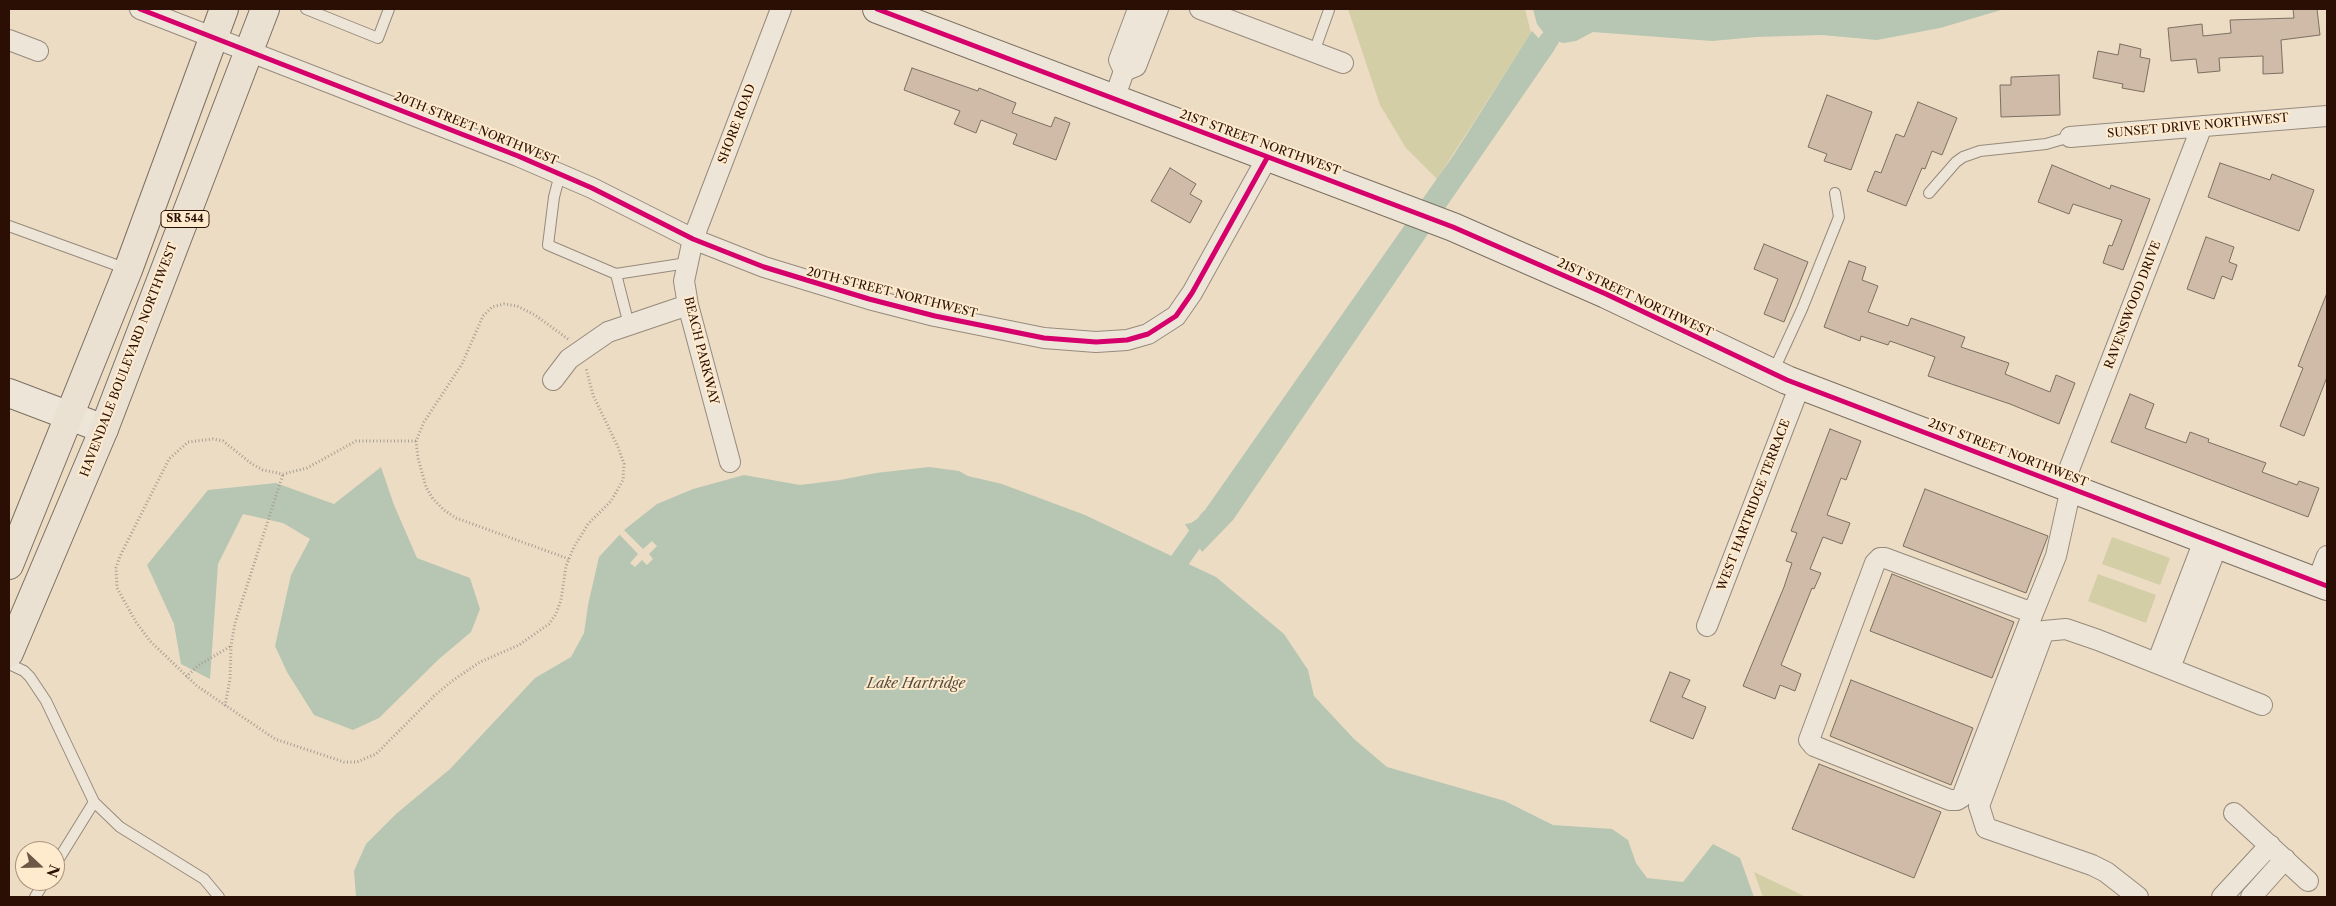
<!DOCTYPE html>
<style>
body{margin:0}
#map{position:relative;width:2336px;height:906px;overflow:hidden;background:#ecdcc3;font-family:"Libre Caslon Text",serif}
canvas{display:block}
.frame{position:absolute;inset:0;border:10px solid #2b0f04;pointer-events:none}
.north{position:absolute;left:15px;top:841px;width:50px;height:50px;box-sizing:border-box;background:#feeacd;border:1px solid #aa927d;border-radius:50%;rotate:111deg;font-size:14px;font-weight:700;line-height:20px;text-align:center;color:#2b0f04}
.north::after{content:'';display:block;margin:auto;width:18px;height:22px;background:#6f5747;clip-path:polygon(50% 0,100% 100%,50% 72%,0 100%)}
</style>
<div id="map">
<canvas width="2336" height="906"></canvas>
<div class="frame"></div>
<div class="north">N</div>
</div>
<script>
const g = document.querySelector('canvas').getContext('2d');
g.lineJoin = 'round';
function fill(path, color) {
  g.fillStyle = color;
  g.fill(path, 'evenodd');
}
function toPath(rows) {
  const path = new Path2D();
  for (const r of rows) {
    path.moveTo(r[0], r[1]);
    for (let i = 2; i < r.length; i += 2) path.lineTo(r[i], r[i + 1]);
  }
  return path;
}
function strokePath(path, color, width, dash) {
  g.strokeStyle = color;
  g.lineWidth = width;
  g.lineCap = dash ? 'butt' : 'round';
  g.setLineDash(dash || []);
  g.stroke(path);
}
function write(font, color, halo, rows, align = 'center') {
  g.font = font + ' "Libre Caslon Text",serif';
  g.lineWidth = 4;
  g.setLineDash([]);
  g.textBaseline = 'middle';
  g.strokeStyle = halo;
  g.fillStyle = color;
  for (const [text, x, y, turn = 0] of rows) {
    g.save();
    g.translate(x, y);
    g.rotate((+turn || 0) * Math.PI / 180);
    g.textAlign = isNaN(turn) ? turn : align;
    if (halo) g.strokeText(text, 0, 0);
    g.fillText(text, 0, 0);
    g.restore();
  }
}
const green = toPath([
 [1348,9,1525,9,1531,33,1437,179,1406,148,1380,105],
 [2112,537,2170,558,2160,585,2102,564],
 [2098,574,2156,595,2146,623,2088,601],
 [1754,872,1806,897,1763,897]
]);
const water = toPath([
 [1533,9,2080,9,2001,10,1940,28,1877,40,1822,35,1756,37,1712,41,1593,32,1576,41,1563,43,1550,39,1543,32,1537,24],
 [1532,31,1544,44,1555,49,1442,213,1419,204,1453,156],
 [1409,219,1432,228,1233,520,1202,552,1185,524,1191,523,1200,517],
 [381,467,394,505,417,558,470,578,480,609,471,632,439,659,379,718,353,730,314,715,287,672,275,646,291,575,310,539,283,523,243,514,218,564,210,679,181,664,174,624,147,565,208,490,276,483,334,504],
 [929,467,959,471,968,476,1002,484,1085,515,1216,577,1284,634,1308,670,1314,696,1354,739,1387,767,1505,801,1553,825,1612,829,1628,840,1636,863,1647,878,1683,882,1713,844,1740,858,1754,897,356,897,354,871,366,844,396,814,450,769,535,678,571,657,584,633,588,605,599,557,624,530,657,504,693,489,744,475,800,485,840,480,876,473]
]);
const pier = toPath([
 [622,528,643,549,652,541,657,546,649,554,653,559,647,565,642,560,635,567,630,563,638,554,618,533]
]);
const canal = toPath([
 [1531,64,1550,39],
 [1180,560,1209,519]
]);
const building = toPath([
 [2293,9,2317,9,2320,35,2281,40,2283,73,2263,74,2263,56,2219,58,2220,71,2198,73,2196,59,2171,61,2168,28,2202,24,2203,36,2231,33,2230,20,2294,18,2293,9],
 [2120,44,2141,49,2140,57,2150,59,2144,92,2122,88,2123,84,2093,78,2098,51,2118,55,2120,44],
 [912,68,978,91,979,88,1016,103,1012,113,1051,127,1055,117,1070,123,1056,160,1013,144,1017,134,981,120,976,133,954,124,960,111,904,90,912,68],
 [2059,75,2060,115,2001,117,2000,85,2011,85,2011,77,2059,75],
 [1827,95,1872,112,1851,170,1824,161,1827,154,1808,147,1827,95],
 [1918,102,1957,118,1942,155,1932,151,1925,169,1922,168,1906,206,1867,191,1875,171,1881,173,1896,134,1904,137,1918,102],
 [2220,163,2270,180,2272,174,2314,190,2299,231,2208,197,2220,163],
 [2052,165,2110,189,2111,185,2150,199,2123,270,2103,263,2109,245,2112,246,2122,220,2073,204,2069,214,2038,202,2052,165],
 [1170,168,1196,184,1190,194,1202,201,1190,223,1151,201,1170,168],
 [2206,237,2234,247,2229,262,2237,265,2232,280,2222,276,2214,299,2187,289,2206,237],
 [1764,244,1808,262,1784,322,1764,314,1778,279,1754,269,1764,244],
 [1849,261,1866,267,1862,280,1878,286,1868,312,1908,326,1911,318,1965,337,1961,347,2009,363,2005,374,2050,392,2056,375,2075,383,2059,424,2010,404,1928,376,1935,357,1890,341,1888,345,1861,336,1860,341,1824,327,1849,261],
 [2327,293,2327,377,2304,436,2280,426,2303,368,2298,366,2327,293],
 [2130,394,2154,404,2145,428,2186,443,2190,432,2209,439,2208,442,2266,463,2262,472,2297,485,2299,481,2319,488,2308,517,2111,442,2130,394],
 [1830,429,1861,441,1846,480,1841,478,1827,515,1850,523,1842,544,1823,537,1810,569,1821,573,1814,589,1812,588,1781,665,1801,674,1795,691,1780,685,1775,699,1743,686,1784,587,1792,563,1786,561,1797,533,1791,531,1830,429],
 [1925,489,2048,536,2026,593,1903,546,1925,489],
 [1892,574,2014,622,1992,678,1870,631,1892,574],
 [1670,672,1690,680,1682,697,1706,707,1693,739,1650,721,1670,672],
 [1851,680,1973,728,1951,785,1830,736,1851,680],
 [1819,764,1941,812,1914,878,1792,829,1819,764]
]);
const path = toPath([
 [568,339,535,315,517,306,504,304,492,307,483,316,462,364,424,422,416,441,418,458,426,487,433,499,444,510,456,518,569,559],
 [416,441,356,441,307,468,283,474,263,470,252,464,223,441,213,439,188,442,169,459,120,556,116,568,117,588,136,622,150,641,197,686,275,739,344,762,357,762,376,754,434,696,452,681,480,662,519,645,549,624,556,614,561,600,566,566,574,547,588,524,611,501,623,480,624,464,618,447,593,395,586,368],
 [186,677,199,665,231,646],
 [225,706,230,679,231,646,235,623,283,474]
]);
const lane = toPath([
 [306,9,378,38,389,9],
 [1314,52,1329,10],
 [560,174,554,197,548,245,616,274,687,263],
 [1929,193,1956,162,1963,157,1980,151,2046,144,2070,137],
 [9,226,127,269],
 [616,274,629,325],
 [1773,372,1802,309,1839,217,1835,193],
 [9,664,24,671,30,677,46,701,94,802,120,827,204,879,219,897],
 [55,865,94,802],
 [35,897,45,881]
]);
const street = toPath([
 [140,9,518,156,592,188,693,239,764,267,869,299,935,316,1044,338,1096,342,1127,340,1148,334,1176,316,1192,293,1267,158],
 [1200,9,1343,63],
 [9,40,38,51],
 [1124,71,1136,66,1158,9],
 [1114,99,1124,71,1119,60,1138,9],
 [2070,137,2327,116],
 [553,380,569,359,608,332,688,305],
 [730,462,688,305,684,281,693,239,781,9],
 [2063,485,2202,126],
 [1880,558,1885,558,2033,613,1962,797,1957,800,1950,800,1814,746,1809,740,1875,563,1880,558],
 [2317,582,2327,556],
 [2033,613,2056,556,2071,488],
 [1707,626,1800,385],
 [2157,663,2205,538],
 [2170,668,2218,543],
 [2234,813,2308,881],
 [2138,897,2106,872,2092,865,1986,828,1979,806,2044,631,2066,629,2098,640,2262,705],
 [2222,897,2270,845],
 [2251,897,2285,859]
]);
const secondary = toPath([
 [877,9,1453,227,1606,294,1787,380,2327,586],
 [9,393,104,429]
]);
const primary = toPath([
 [9,565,128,270,224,9],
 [9,653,104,429,265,9]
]);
const cycleway = toPath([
 [140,9,518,156,592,188,693,239,764,267,869,299,935,316,1044,338,1096,342,1127,340,1148,334,1176,316,1192,293,1267,158],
 [877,9,1453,227,1606,294,1787,380,2327,586]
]);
const shields = [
 [185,219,48]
];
const shieldNames = [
 ["SR 544",185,219]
];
const streetNames = [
 ["SHORE ROAD",737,124,-69],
 ["SUNSET DRIVE NORTHWEST",2198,126,-5],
 ["20TH STREET NORTHWEST",476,129,22],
 ["21ST STREET NORTHWEST",1260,143,20],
 ["20TH STREET NORTHWEST",892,293,14],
 ["21ST STREET NORTHWEST",1635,298,25],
 ["RAVENSWOOD DRIVE",2133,305,-69],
 ["BEACH PARKWAY",701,351,76],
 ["HAVENDALE BOULEVARD NORTHWEST",129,360,-69],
 ["21ST STREET NORTHWEST",2008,453,21],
 ["WEST HARTRIDGE TERRACE",1754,505,-69]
];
const waterNames = [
 ["Lake Hartridge",916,684]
];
fill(green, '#d3cea5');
fill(water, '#b6c6b2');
fill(pier, '#ecdcc3');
strokePath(canal, '#b6c6b2', 19);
fill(building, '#cfbba8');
strokePath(building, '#7b6f61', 1);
strokePath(lane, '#968a7b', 12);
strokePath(street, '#968a7b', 22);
strokePath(secondary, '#7b6f61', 30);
strokePath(primary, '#7b6f61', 30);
strokePath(path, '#a79e94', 3, [1, 2.5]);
strokePath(lane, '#eee5d9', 10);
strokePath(street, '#eee5d9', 20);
strokePath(secondary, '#eee5d9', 28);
strokePath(primary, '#ebe1d2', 28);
strokePath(cycleway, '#d6006c', 5);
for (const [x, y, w] of shields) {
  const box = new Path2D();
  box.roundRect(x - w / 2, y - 8.5, w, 17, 4);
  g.fillStyle = '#feeacd';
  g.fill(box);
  strokePath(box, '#2b0f04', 1);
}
write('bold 11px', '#2b0f04', null, shieldNames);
write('12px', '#2b0f04', '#feeacd', streetNames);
write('italic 14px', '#544c3e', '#feeacd', waterNames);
</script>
